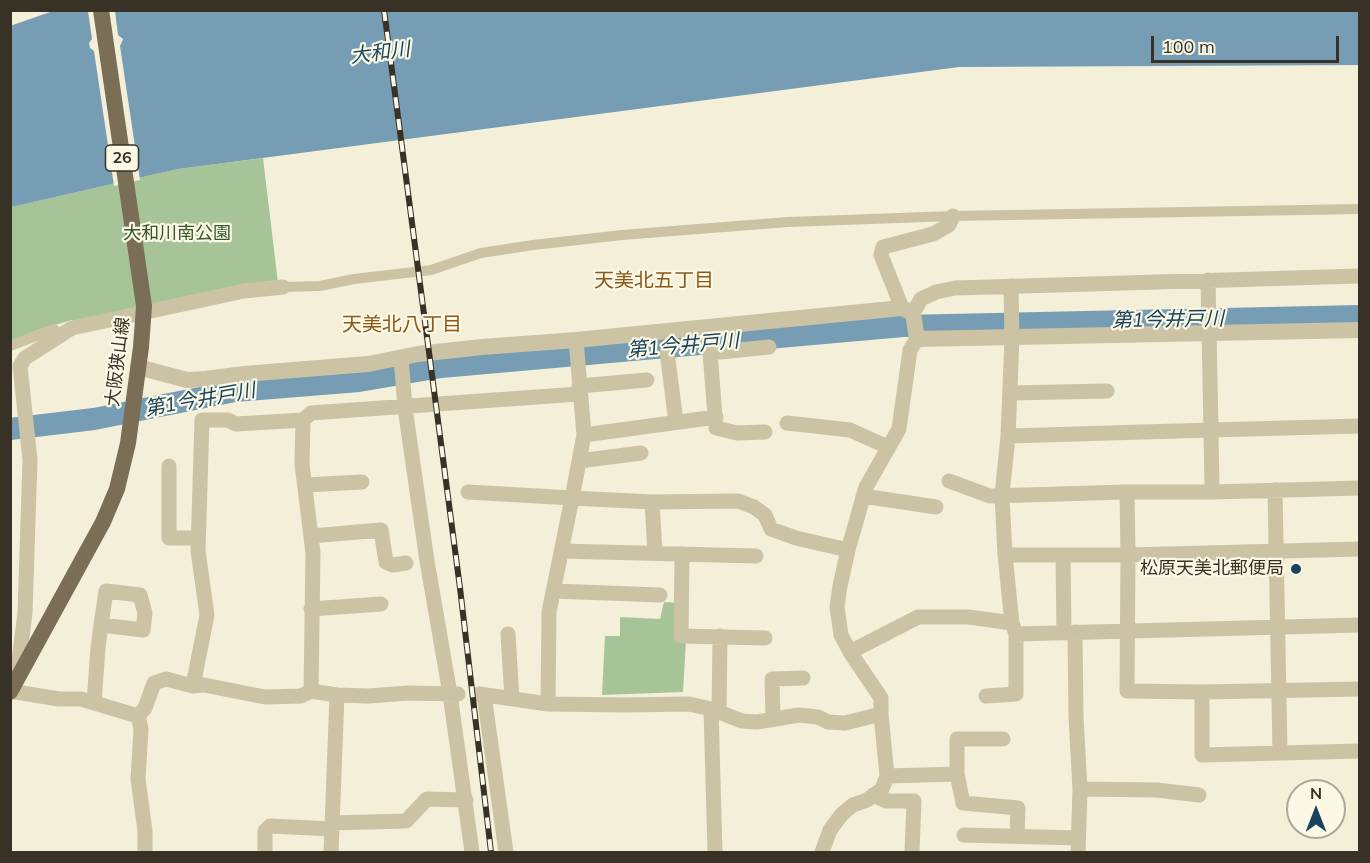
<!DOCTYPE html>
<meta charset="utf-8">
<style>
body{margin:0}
#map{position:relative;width:1370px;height:863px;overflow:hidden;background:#f3efd9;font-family:Mulish,sans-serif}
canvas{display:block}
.frame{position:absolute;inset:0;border:12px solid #373126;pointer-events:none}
.north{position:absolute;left:1286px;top:779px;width:60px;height:60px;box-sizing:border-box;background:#fbf8e6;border:2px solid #ada899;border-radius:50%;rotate:0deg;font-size:16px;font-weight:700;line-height:24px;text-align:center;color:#373126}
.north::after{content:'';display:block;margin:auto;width:21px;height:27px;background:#19435c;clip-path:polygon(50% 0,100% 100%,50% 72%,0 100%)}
.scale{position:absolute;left:1151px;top:36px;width:188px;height:27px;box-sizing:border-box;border:3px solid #373126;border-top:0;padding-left:8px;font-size:18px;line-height:21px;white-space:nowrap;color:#373126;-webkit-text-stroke:4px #fbf8e6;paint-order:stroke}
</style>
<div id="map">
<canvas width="1370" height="863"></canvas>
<div class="frame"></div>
<div class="north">N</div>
<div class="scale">100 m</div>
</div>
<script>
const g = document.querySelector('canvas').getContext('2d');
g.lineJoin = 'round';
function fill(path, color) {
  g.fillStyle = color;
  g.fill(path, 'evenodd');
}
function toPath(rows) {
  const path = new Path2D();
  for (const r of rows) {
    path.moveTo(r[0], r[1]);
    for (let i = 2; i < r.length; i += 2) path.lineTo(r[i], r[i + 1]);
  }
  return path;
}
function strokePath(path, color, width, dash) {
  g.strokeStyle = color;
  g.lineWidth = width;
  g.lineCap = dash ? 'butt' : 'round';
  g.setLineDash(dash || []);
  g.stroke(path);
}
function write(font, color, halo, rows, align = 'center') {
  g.font = font + ' Mulish,"Noto Sans JP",sans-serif';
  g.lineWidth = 4.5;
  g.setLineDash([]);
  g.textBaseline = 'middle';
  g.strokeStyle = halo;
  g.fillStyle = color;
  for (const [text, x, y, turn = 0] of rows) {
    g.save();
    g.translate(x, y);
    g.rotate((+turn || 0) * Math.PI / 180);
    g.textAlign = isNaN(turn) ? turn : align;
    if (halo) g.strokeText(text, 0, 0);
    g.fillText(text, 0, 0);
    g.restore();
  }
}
const green = toPath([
 [263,158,278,283,144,305,86,320,72,320,35,331,11,343,10,207,178,169],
 [664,602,680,603,686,641,683,692,602,695,605,636,620,636,620,617,660,619]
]);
const water = toPath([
 [56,10,1359,10,1360,65,959,67,178,169,11,207,10,26]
]);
const pier = toPath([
 [88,11,115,11,118,35,123,39,120,46,140,180,114,186,94,51,90,48,89,43,92,39]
]);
const river = toPath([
 [10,429,94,419,235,391,359,381,441,367,903,326,1360,316]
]);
const pedestrian = toPath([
 [283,287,320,286,354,279,431,270,481,253,533,245,622,235,788,222,953,216,1360,209],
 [10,346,54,329,56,333,66,330]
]);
const minor = toPath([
 [902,308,881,255,883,247,933,234,949,225,953,216],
 [913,313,921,299,936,292,955,288,1360,276],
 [576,340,584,435,572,498,652,502,738,501,754,507,765,515,771,529,796,538,848,550,840,586,837,607,841,635,850,652,918,617,969,617,1012,623,1005,555,1128,555,1127,492,1212,492,1211,430,1360,426],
 [667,352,676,422],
 [401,357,405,408,427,561,450,694,472,852],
 [579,386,647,380],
 [1010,393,1107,391],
 [303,420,302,464,313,553,311,691],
 [787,423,850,430,888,447],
 [765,432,737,433,716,428,710,353,769,347],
 [584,435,716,417],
 [1008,436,1211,430,1208,280],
 [579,461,641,453],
 [169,466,169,538,198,538],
 [949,481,990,496,1127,492],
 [305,485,362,482],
 [1275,490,1280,752],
 [468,492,572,498,549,612,548,704,479,694],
 [1212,492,1360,488],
 [863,496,936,507],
 [652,502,655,553],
 [311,536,381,530,386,562,393,565,406,563],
 [1360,549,1128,555,1127,691,1202,692,1360,689],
 [848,550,866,487,899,429,910,350,917,339],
 [561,551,756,556],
 [682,554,681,636,765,638],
 [1005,555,1002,495,1008,436,1012,338,1011,286],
 [1063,555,1064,632],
 [553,591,660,595],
 [311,609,381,604],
 [1012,623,1016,634,1360,625],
 [1075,632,1076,717,1080,789,1078,852],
 [508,634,512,699],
 [17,677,25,613,30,460,20,366,25,358,72,328,244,291,283,287],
 [193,686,207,615,198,551,202,420,228,420,236,424,303,420,311,413,579,394],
 [10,691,59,699,81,699,138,716],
 [1202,692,1202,755,1360,751],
 [484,695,506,852],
 [986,696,1016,694,1016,634],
 [94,703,98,648,101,625,106,591,140,595,145,613,143,630,101,625],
 [548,704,625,705,689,704,711,709,742,721,757,722,799,715,818,717,828,722,845,723,881,714,881,698,850,652],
 [711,709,715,852],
 [719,713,720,636],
 [138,716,145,708,154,683,166,679,193,686,204,685,265,697,301,696,311,691,337,695,368,696,408,693,458,694],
 [138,716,141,729,138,779,145,831,145,852],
 [773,719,772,679,803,678],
 [957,774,957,739,1003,739],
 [887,776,957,774,963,803,1018,808,1017,836],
 [1080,789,1157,790,1199,795],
 [873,795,886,801,914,801,912,852],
 [332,823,406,821,427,799,466,800],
 [964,835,1078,838],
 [265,852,265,831,270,826,332,829],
 [331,852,337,695],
 [822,852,830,830,842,814,853,805,867,800,882,789,887,776,881,714]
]);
const tertiary = toPath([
 [138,367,187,380,205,379,244,374,368,364,418,354,482,347,576,340,902,308,913,313,917,339,1360,330]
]);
const primary = toPath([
 [10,692,103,522,117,489,128,443,141,347,144,306,101,10]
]);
const rail = toPath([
 [384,10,460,588,491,852]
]);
const markers = [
 [1296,569,6,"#19435c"]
];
const shields = [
 [122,158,33]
];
const shieldNames = [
 ["26",122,158]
];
const parkNames = [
 ["大和川南公園",177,234]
];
const streetNames = [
 ["大阪狭山線",118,362,-83]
];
const poiNames = [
 ["松原天美北郵便局",1284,569]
];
const waterNames = [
 ["大和川",380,53,-7],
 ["第1今井戸川",1168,320,-1],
 ["第1今井戸川",683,346,-5],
 ["第1今井戸川",200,400,-10]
];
const neighbourhoodNames = [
 ["天美北五丁目",654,281],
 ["天美北八丁目",402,325]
];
fill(green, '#a7c498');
fill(water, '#769db3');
fill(pier, '#f3efd9');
strokePath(river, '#769db3', 22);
strokePath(pedestrian, '#ccc3a4', 10);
strokePath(minor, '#ccc3a4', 15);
strokePath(tertiary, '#ccc3a4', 16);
strokePath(primary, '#7a6e56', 16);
strokePath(rail, '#373126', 6);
strokePath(rail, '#fbf8e6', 4, [11]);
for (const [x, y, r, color] of markers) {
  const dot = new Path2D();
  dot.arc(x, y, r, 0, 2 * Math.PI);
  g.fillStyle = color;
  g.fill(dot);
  strokePath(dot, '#fbf8e6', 2);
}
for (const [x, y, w] of shields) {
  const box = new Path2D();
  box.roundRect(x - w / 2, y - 13, w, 26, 4.5);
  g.fillStyle = '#fbf8e6';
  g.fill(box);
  strokePath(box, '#373126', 1.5);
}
write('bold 16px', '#373126', null, shieldNames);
write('18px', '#375728', '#fbf8e6', parkNames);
write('18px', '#373126', '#fbf8e6', streetNames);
write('18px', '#373126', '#fbf8e6', poiNames, 'right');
write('italic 20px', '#19435c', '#fbf8e6', waterNames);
write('20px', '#8c5819', '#fbf8e6', neighbourhoodNames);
</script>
